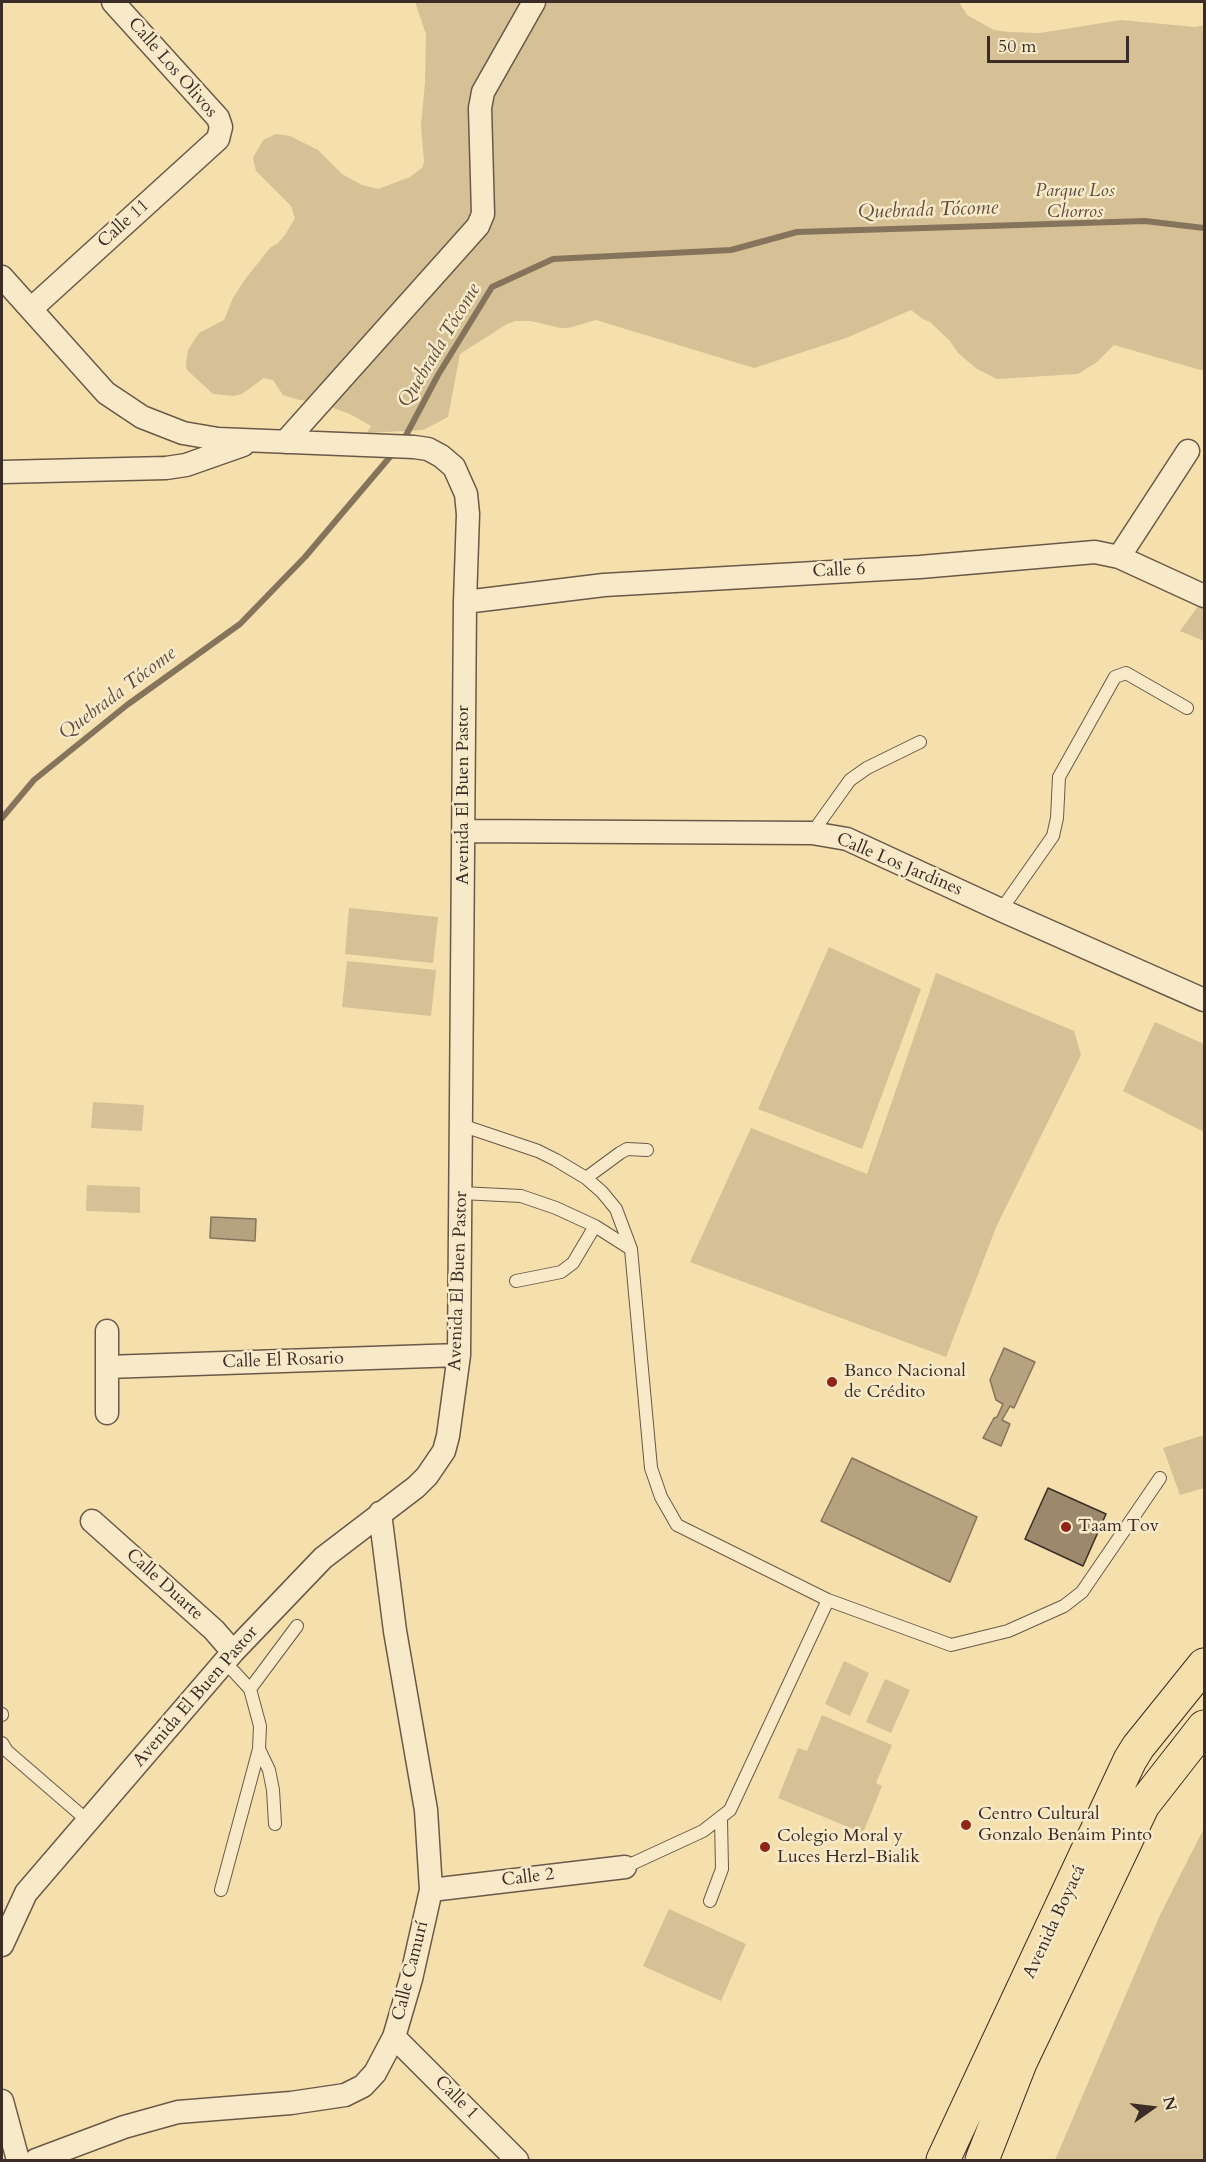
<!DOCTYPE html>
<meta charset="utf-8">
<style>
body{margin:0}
#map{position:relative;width:1206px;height:2162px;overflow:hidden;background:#f5dfac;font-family:Cardo,serif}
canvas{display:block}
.frame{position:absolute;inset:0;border:3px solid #3b2c27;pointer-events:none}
.north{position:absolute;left:1122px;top:2078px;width:60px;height:60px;-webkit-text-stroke:4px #f8eac9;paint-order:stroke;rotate:76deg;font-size:16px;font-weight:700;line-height:24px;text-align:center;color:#3b2c27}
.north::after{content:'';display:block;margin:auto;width:21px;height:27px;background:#3b2c27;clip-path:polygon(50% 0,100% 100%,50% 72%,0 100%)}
.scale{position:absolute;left:987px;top:36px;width:142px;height:27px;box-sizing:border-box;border:3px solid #3b2c27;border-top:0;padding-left:8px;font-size:18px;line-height:21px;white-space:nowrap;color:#3b2c27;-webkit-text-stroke:4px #f8eac9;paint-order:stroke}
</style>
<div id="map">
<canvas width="1206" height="2162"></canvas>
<div class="frame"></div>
<div class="north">N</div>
<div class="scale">50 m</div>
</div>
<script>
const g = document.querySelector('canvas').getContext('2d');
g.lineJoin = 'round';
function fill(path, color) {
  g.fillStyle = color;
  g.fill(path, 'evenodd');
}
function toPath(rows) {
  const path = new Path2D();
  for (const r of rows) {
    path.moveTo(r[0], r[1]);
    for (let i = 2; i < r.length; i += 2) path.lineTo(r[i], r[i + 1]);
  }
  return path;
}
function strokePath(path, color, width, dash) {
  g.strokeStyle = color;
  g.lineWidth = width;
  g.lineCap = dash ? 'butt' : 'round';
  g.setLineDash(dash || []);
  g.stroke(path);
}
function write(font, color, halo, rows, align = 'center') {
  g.font = font + ' Cardo,serif';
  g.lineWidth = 5;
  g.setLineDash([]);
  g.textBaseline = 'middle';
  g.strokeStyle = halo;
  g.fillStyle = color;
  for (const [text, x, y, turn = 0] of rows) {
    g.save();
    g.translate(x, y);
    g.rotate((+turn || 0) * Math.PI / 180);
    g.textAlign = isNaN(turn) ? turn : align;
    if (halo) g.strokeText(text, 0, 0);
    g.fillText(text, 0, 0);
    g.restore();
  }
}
const green = toPath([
 [415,2,959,2,967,15,994,30,1009,32,1040,33,1121,20,1195,27,1204,25,1204,371,1114,345,1097,362,1078,374,997,379,977,369,958,353,950,341,930,322,923,319,911,310,846,338,754,368,596,320,568,328,560,328,531,321,516,321,507,324,460,354,448,417,423,430,367,433,371,426,350,414,316,402,299,400,283,395,273,380,264,378,242,394,234,396,213,394,187,370,186,364,188,350,199,333,224,320,233,298,246,278,271,247,277,244,285,235,295,218,291,206,256,171,253,158,263,140,276,134,290,136,318,150,342,174,362,185,378,189,410,177,422,168,424,162,421,125,425,83,426,34],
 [1204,598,1204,641,1180,631],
 [349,908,438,917,433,963,345,954],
 [829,947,921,989,862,1149,758,1109],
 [347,961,436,970,431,1016,342,1007],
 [936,973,1074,1031,1081,1055,997,1225,946,1357,690,1262,751,1128,867,1174],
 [1155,1022,1204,1044,1204,1132,1123,1091],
 [93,1102,144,1105,142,1131,91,1128],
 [87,1185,140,1187,140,1213,86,1211],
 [1204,1435,1204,1488,1180,1495,1163,1448],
 [844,1661,869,1673,850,1716,825,1704],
 [885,1679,910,1690,891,1733,866,1722],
 [822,1715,892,1745,876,1783,882,1786,863,1833,778,1798,798,1748,807,1751],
 [1204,1828,1204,2160,1055,2160,1160,1915],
 [669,1909,746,1944,721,2001,643,1966]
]);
const water = toPath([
 [211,1217,256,1219,255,1241,210,1238,211,1217],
 [1004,1348,1035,1362,1014,1408,1010,1406,1002,1420,1010,1424,1001,1446,983,1438,994,1418,997,1417,1003,1404,996,1400,990,1380,1004,1348],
 [852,1458,977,1517,950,1582,821,1521,852,1458]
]);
const stream = toPath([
 [403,441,438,375,492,287,553,259,731,250,797,232,1145,221,1204,228],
 [2,818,34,780,127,705,240,624,305,557,395,451]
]);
const building = toPath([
 [1048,1488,1106,1514,1083,1566,1025,1539,1048,1488]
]);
const service = toPath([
 [812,833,850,780,867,768,920,742],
 [1001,910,1053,836,1057,818,1059,777,1115,677,1126,673,1187,708],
 [461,1125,538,1151,556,1160,586,1178,602,1192,616,1209,631,1249,651,1468,661,1497,677,1525,828,1600,951,1645,1008,1631,1064,1606,1082,1592,1160,1478],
 [586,1178,620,1153,627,1149,647,1150],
 [461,1193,521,1196,556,1208,595,1226,631,1249],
 [516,1281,561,1272,573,1263,595,1226],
 [250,1689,297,1626],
 [2,1714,2,1715],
 [2,1743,7,1751,88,1821],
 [259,1749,269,1770,273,1790,275,1824],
 [625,1867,703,1831,730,1810,828,1600],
 [221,1890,259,1749,260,1726,250,1689,225,1662],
 [710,1901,722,1869,721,1819]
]);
const minor = toPath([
 [2,277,106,393,142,417,183,433,218,439,414,447,428,449,441,456,454,467,466,494,468,514,465,602,459,1355,448,1436,444,1451,427,1476,416,1487,323,1558,233,1652,26,1893,2,1945],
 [31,309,218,139,221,127,218,118,113,2],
 [285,442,478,226,483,214,480,108,483,92,534,2],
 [2,472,166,468,186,465,243,445],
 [1119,557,1188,451],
 [465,602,604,585,920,567,1095,552,1119,557,1204,596],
 [464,831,812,833,847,839,1001,910,1204,1000],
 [107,1331,107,1413],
 [107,1367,459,1355],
 [92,1521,214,1630,233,1652],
 [431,1890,625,1867],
 [394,2037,517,2160],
 [2,2101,18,2160],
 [36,2160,124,2127,178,2112,291,2103,345,2095,363,2086,375,2073,394,2037,411,1979,431,1890,426,1810,395,1631,380,1513]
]);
const motorway = toPath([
 [943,2160,1130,1760,1138,1747,1204,1665],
 [982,2160,1020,2063,1143,1805,1204,1727]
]);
const markers = [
 [832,1382,6,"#8f2418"],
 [1066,1527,6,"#8f2418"],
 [966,1825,6,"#8f2418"],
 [765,1847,6,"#8f2418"]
];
const streetNames = [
 ["Calle Los Olivos",172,68,49],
 ["Calle 11",124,224,-42],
 ["Calle 6",839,571,-3],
 ["Avenida El Buen Pastor",464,795,-90],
 ["Calle Los Jardines",899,865,23],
 ["Avenida El Buen Pastor",459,1281,-88],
 ["Calle El Rosario",283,1361,-2],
 ["Calle Duarte",164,1585,42],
 ["Avenida El Buen Pastor",196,1697,-49],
 ["Calle 2",528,1878,-7],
 ["Avenida Boyacá",1055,1922,-65],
 ["Calle Camurí",411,1971,-76],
 ["Calle 1",456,2098,45]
];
const parkNames = [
 ["Parque Los",1075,192],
 ["Chorros",1075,213]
];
const poiNames = [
 ["Banco Nacional",844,1372],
 ["de Crédito",844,1393],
 ["Taam Tov",1078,1527],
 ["Centro Cultural",978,1815],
 ["Gonzalo Benaim Pinto",978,1836],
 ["Colegio Moral y",777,1837],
 ["Luces Herzl-Bialik",777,1858]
];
const waterNames = [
 ["Quebrada Tócome",928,211,-2],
 ["Quebrada Tócome",440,346,-59],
 ["Quebrada Tócome",118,694,-37]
];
fill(green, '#d5c195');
fill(water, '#b6a27f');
strokePath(water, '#85735c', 1.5);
strokePath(stream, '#85735c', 6);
fill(building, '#9c896c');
strokePath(building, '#3b2c27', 1.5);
strokePath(service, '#6a5948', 14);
strokePath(minor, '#6a5948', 25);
strokePath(motorway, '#3b2c27', 35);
strokePath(service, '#f8eac9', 12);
strokePath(minor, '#f8eac9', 22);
strokePath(motorway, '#f5dfac', 33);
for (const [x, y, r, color] of markers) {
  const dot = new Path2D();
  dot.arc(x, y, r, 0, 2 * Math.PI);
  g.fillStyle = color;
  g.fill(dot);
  strokePath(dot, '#f8eac9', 2);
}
write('18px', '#3b2c27', '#f8eac9', streetNames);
write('italic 18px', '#5a4a3d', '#f8eac9', parkNames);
write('18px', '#3b2c27', '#f8eac9', poiNames, 'left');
write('italic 20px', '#604f41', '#f8eac9', waterNames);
</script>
